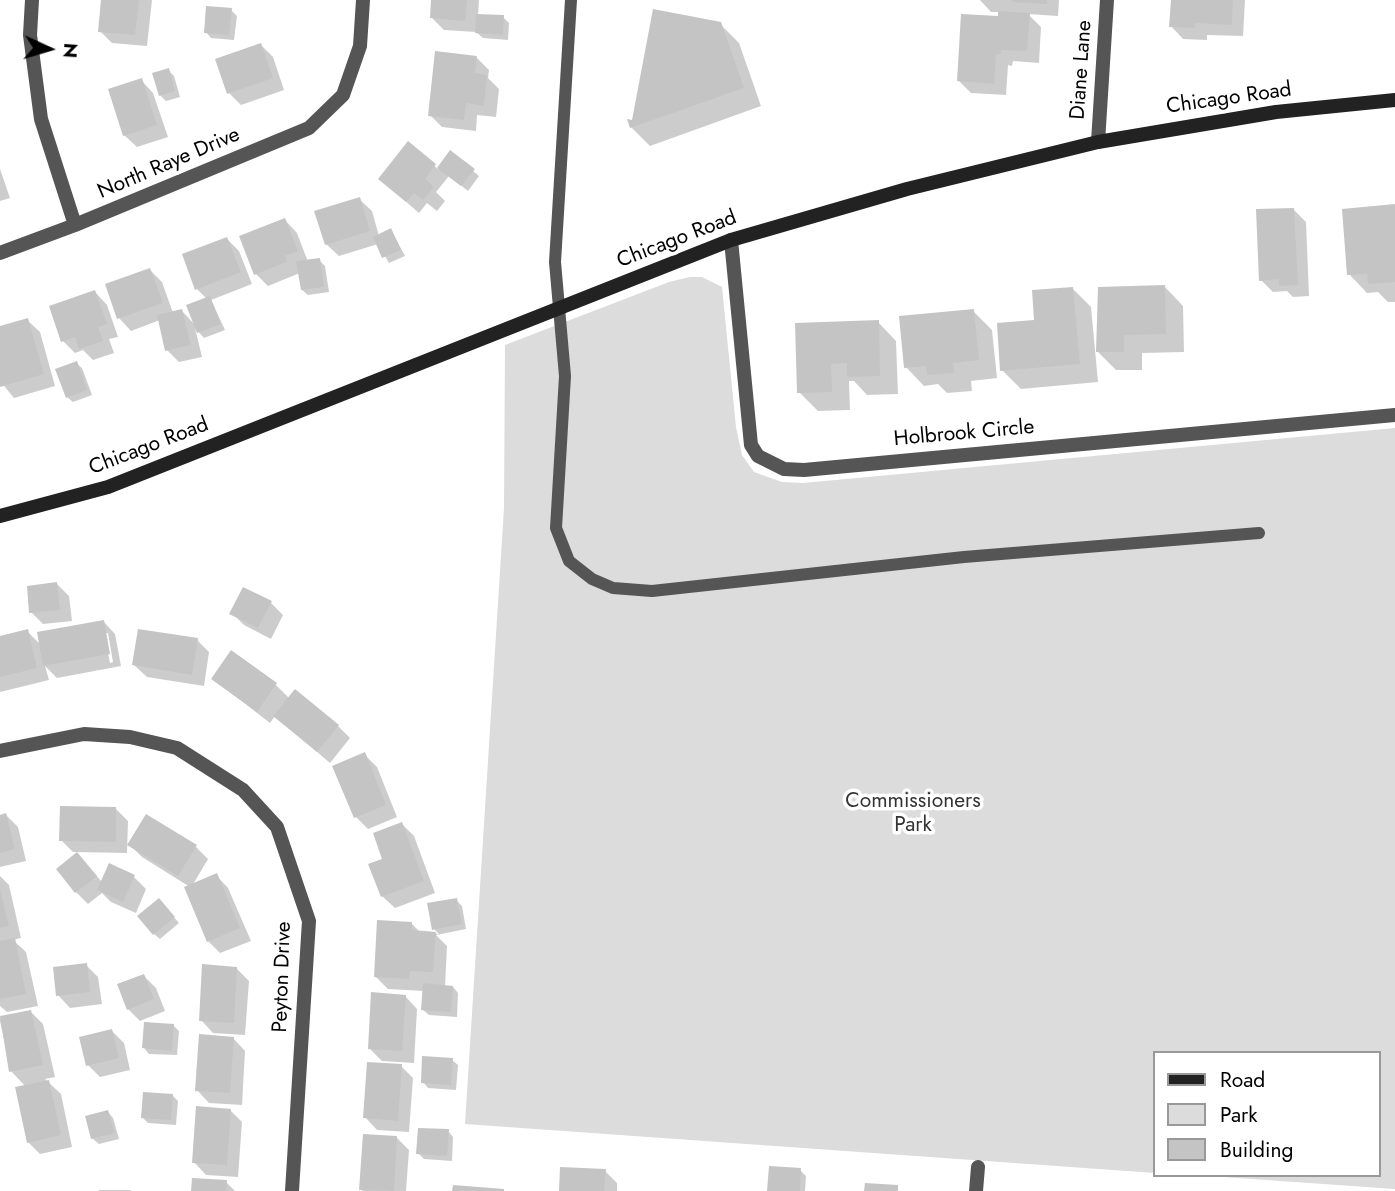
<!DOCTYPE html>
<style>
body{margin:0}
#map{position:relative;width:1395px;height:1191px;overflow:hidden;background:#fff;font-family:Jost,sans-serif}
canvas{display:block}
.legend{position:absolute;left:1153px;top:1051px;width:228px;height:126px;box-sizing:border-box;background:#fff;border:2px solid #999;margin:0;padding:9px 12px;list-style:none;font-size:21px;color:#000}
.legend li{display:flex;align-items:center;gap:14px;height:35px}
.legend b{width:35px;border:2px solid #999}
.north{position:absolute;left:14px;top:14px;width:70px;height:70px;-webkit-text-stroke:5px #fff;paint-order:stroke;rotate:94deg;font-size:19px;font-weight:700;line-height:28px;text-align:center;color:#000}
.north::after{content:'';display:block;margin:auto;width:24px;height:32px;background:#000;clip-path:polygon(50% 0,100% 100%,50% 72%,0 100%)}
</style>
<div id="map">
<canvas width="1395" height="1191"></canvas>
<ul class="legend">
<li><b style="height:9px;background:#222"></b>Road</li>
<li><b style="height:19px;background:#dcdcdc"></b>Park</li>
<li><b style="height:19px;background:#c4c4c4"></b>Building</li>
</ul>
<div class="north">N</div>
</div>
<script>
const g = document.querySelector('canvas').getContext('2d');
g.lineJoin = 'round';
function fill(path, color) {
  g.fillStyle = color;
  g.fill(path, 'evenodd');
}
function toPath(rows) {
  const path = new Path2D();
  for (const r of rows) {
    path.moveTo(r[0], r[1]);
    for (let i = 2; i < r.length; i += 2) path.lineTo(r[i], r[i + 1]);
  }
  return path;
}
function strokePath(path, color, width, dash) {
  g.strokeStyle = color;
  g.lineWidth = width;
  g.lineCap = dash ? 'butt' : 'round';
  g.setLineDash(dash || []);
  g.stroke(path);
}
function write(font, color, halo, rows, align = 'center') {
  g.font = font + ' Jost,sans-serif';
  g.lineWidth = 7;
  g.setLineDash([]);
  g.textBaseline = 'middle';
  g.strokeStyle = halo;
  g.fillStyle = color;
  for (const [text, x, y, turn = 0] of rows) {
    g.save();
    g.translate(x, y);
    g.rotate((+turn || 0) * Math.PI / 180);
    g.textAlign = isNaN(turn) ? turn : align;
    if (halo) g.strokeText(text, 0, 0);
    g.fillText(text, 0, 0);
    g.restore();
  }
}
const green = toPath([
 [690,277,702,277,722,287,736,427,742,455,754,472,782,482,803,483,1395,428,1395,1189,1195,1175,1379,1175,1379,1053,1155,1053,1155,1173,465,1124,504,508,505,345,669,282]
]);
const shadow = toPath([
 [103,0,152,0,147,46,112,43,100,31],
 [433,0,479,0,478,16,503,17,509,23,508,40,483,38,476,32,444,30,432,18],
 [980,0,1059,0,1058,16,1028,14,1041,27,1039,63,1013,61,1012,66,1008,65,1006,95,971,93,959,81,999,18,1000,12,991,12],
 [1172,0,1245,0,1243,36,1207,35,1207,40,1183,39,1171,26],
 [231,10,237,16,234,40,211,38,206,32],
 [720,24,739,43,761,106,650,146,631,127,634,122],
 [261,45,273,57,284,90,241,105,229,93],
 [476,57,489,70,488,78,499,89,496,117,477,115,476,131,442,127,430,115],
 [168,70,174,76,180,97,166,101,160,95],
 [141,80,153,93,168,137,137,147,124,135],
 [408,144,438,169,473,171,479,176,468,191,449,176,436,192,445,201,437,211,427,203,419,213,380,179],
 [0,169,10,198,0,201],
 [359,199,372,211,379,236,391,230,405,256,389,263,378,244,339,256,326,244],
 [1395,206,1395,302,1388,302,1378,292,1367,293,1349,274],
 [1293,209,1306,222,1309,296,1293,297,1287,291,1273,292,1261,280],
 [285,220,297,233,308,262,319,260,325,266,329,292,308,295,302,290,300,273,268,286,256,274],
 [227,239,239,251,252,284,211,300,225,330,204,338,195,328,202,357,179,362,167,350,160,320,131,331,119,318,150,270,162,282,173,313,182,311,196,326,207,299,197,289],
 [1165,287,1183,306,1184,352,1142,353,1142,370,1116,370,1096,350],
 [1073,289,1091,307,1098,382,1021,389,1002,370],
 [95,292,107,305,118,337,109,339,114,353,93,360,83,350,75,353,63,341],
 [973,311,992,330,997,378,971,381,972,391,947,393,938,384,924,386,906,367],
 [27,320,40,332,55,386,14,398,0,381,0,328],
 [878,322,896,341,898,394,867,395,854,381,849,381,850,410,818,411,799,392],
 [76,363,82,368,92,395,73,402,67,397],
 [57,584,69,596,72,621,43,624,31,612],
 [271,603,283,615,271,639,244,625,232,613],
 [103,621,115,634,121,666,57,678,45,666,49,680,0,692,0,637,27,631,41,645],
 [104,633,108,633,113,662,110,663],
 [197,640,209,652,204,686,147,677,134,665],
 [213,679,276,685,289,698,338,726,350,738,330,763,275,716,270,723],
 [364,754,377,767,397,817,368,829,356,817],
 [116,809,128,821,127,853,73,852,61,840],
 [6,815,18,827,26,861,0,867,0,817],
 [402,824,414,836,435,893,395,908,382,896,385,860],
 [130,845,196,847,208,859,192,886,216,875,228,888,251,941,220,953,208,941,190,887,142,857],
 [77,854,102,882,134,877,146,889,136,913,111,902,102,893,88,904,76,892],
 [0,876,9,885,21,938,13,940,26,952,38,1006,7,1012,0,1006],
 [456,900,462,906,466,929,436,935,447,946,445,987,453,987,458,993,457,1017,429,1015,423,1010,424,991,388,989,375,976,412,924,420,932,439,934,434,929],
 [164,906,179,923,160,939,154,934],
 [86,965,98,977,102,1004,70,1008,58,995],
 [236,968,249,981,245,1035,213,1033,201,1020],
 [144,976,156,988,165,1011,140,1021,128,1009],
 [405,996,417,1009,414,1063,382,1061,369,1048],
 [30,1011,43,1024,55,1077,45,1079,61,1094,72,1147,40,1154,28,1142,26,1087,11,1071,0,1021,0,1018],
 [173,1025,179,1031,177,1055,149,1054,144,1048],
 [112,1031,124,1043,130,1070,100,1077,88,1065],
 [233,1038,245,1051,242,1105,209,1103,197,1090],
 [452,1060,458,1065,456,1090,428,1088,423,1082],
 [401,1066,413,1078,409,1132,377,1130,365,1117],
 [172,1095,178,1101,176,1125,148,1123,143,1118],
 [230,1110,242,1122,238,1177,206,1175,194,1162],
 [108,1112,113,1118,119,1139,99,1144,93,1139,87,1118],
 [448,1131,453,1137,452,1161,424,1159,418,1153],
 [397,1138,409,1150,406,1191,362,1191],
 [800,1170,806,1176,805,1191,769,1191],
 [605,1171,617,1183,617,1191,561,1191],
 [226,1182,235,1191,193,1191],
 [98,1190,130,1190,131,1191,99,1191]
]);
const building = toPath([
 [101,0,139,0,135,35,98,32],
 [431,0,467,0,465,21,430,18],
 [1012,0,1047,0,1047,4,1012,2],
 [1171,0,1233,0,1232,25,1195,23,1195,28,1169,27],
 [206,6,232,8,229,35,204,33],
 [653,9,721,22,744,88,630,128,627,119,632,120],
 [998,11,1030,13,1027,51,1001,50,1001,54,996,54,994,84,957,81,961,14,998,16],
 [476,14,504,15,503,35,475,33],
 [261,43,273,78,227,94,215,59],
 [435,51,477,56,475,73,487,75,484,106,466,103,464,120,428,116],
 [169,68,175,91,159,96,152,73],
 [142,78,157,125,123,136,108,89],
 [408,141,436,164,425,179,434,187,423,200,414,193,406,202,378,179],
 [450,150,475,169,461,186,437,168],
 [360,197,370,231,325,245,314,211],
 [1395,204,1395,282,1368,284,1367,274,1347,275,1342,209],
 [1294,208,1298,285,1279,286,1279,279,1259,281,1256,209],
 [285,218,298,251,285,256,287,262,254,275,239,236],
 [391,228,401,250,382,258,373,237],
 [227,237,241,272,195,290,182,254],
 [320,258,324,287,301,290,296,261],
 [150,268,163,303,117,319,105,284],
 [1165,285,1166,334,1124,335,1124,352,1096,352,1098,287],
 [1073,287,1080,364,1000,371,997,323,1034,320,1032,290],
 [95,290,107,324,98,327,103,341,79,349,75,337,61,342,49,306],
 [210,296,221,324,197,333,186,305],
 [182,309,191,345,165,351,157,315],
 [974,309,979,360,953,363,954,373,927,375,926,366,904,368,899,316],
 [28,318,44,374,0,387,0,326],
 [879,320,880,376,847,377,847,363,831,364,832,392,797,393,795,323],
 [77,361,87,390,66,398,55,369],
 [57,582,60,610,29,613,27,586],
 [243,587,272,601,258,628,229,614],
 [104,620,110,654,43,666,37,632],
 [28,629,37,668,0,677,0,636],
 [138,629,198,638,192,675,132,665],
 [231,650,277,683,257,712,211,679],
 [295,689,339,725,317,752,273,716],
 [365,752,386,805,354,818,332,766],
 [60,806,116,807,116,842,59,841],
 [6,813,15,849,0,853,0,815],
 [146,814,197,845,178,876,127,845],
 [402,822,424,881,381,897,368,864,382,859,373,833],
 [77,852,97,876,75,893,56,869],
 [109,863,135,875,123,902,97,890],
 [217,873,240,928,207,942,184,887],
 [0,889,9,926,0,928],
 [159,898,175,917,153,935,137,916],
 [457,898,462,924,432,930,427,903],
 [377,920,412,922,412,930,436,932,433,972,410,971,409,979,374,977],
 [15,938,26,994,0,999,0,941],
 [87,963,90,992,56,996,53,967],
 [202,964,237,967,234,1023,199,1021],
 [144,974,154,999,127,1010,117,984],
 [423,983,453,986,451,1012,421,1010],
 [371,992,406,995,402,1051,368,1049],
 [31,1010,43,1065,9,1072,0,1016],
 [144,1022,174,1024,172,1051,142,1048],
 [112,1029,119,1058,86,1066,79,1037],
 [199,1034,234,1037,230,1093,195,1091],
 [422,1056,453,1058,451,1085,421,1083],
 [367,1062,402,1064,398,1121,363,1118],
 [49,1080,61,1135,27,1143,15,1087],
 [143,1092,173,1094,171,1120,141,1118],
 [196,1106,231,1109,227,1165,192,1163],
 [108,1110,115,1133,91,1139,85,1116],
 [418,1128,449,1129,447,1156,416,1154],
 [363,1134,397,1136,394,1191,359,1190],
 [769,1166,801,1168,800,1191,767,1191],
 [560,1167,606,1169,604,1191,559,1191],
 [192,1178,227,1180,226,1191,191,1191],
 [865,1183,898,1185,898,1191,864,1191],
 [453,1185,504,1189,504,1191,452,1191]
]);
const lane = toPath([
 [571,0,555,262,565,376,556,528,569,561,592,579,613,588,652,591,964,557,1259,533]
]);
const street = toPath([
 [32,0,30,35,41,119,75,225],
 [1098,142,1107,0],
 [731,240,751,445,758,456,784,469,804,470,1395,415],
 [0,253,75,225,309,128,343,95,360,46,363,0],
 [0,751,84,734,130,737,177,748,243,790,277,827,309,921,292,1191],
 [976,1191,978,1167]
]);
const secondary = toPath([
 [0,516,108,487,731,240,907,189,1098,142,1276,112,1395,100]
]);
const streetNames = [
 ["Diane Lane",1082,70,-86],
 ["Chicago Road",1229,99,-8],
 ["North Raye Drive",169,164,-23],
 ["Chicago Road",677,240,-21],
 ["Holbrook Circle",964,434,-5],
 ["Chicago Road",149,447,-21],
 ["Peyton Drive",283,977,-88]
];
const parkNames = [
 ["Commissioners",913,802],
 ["Park",913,826]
];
fill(green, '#dcdcdc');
fill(shadow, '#0003');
fill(building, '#c4c4c4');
strokePath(lane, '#555', 12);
strokePath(street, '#555', 14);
strokePath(secondary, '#222', 14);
write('21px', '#000', '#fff', streetNames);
write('21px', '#333', '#fff', parkNames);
</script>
